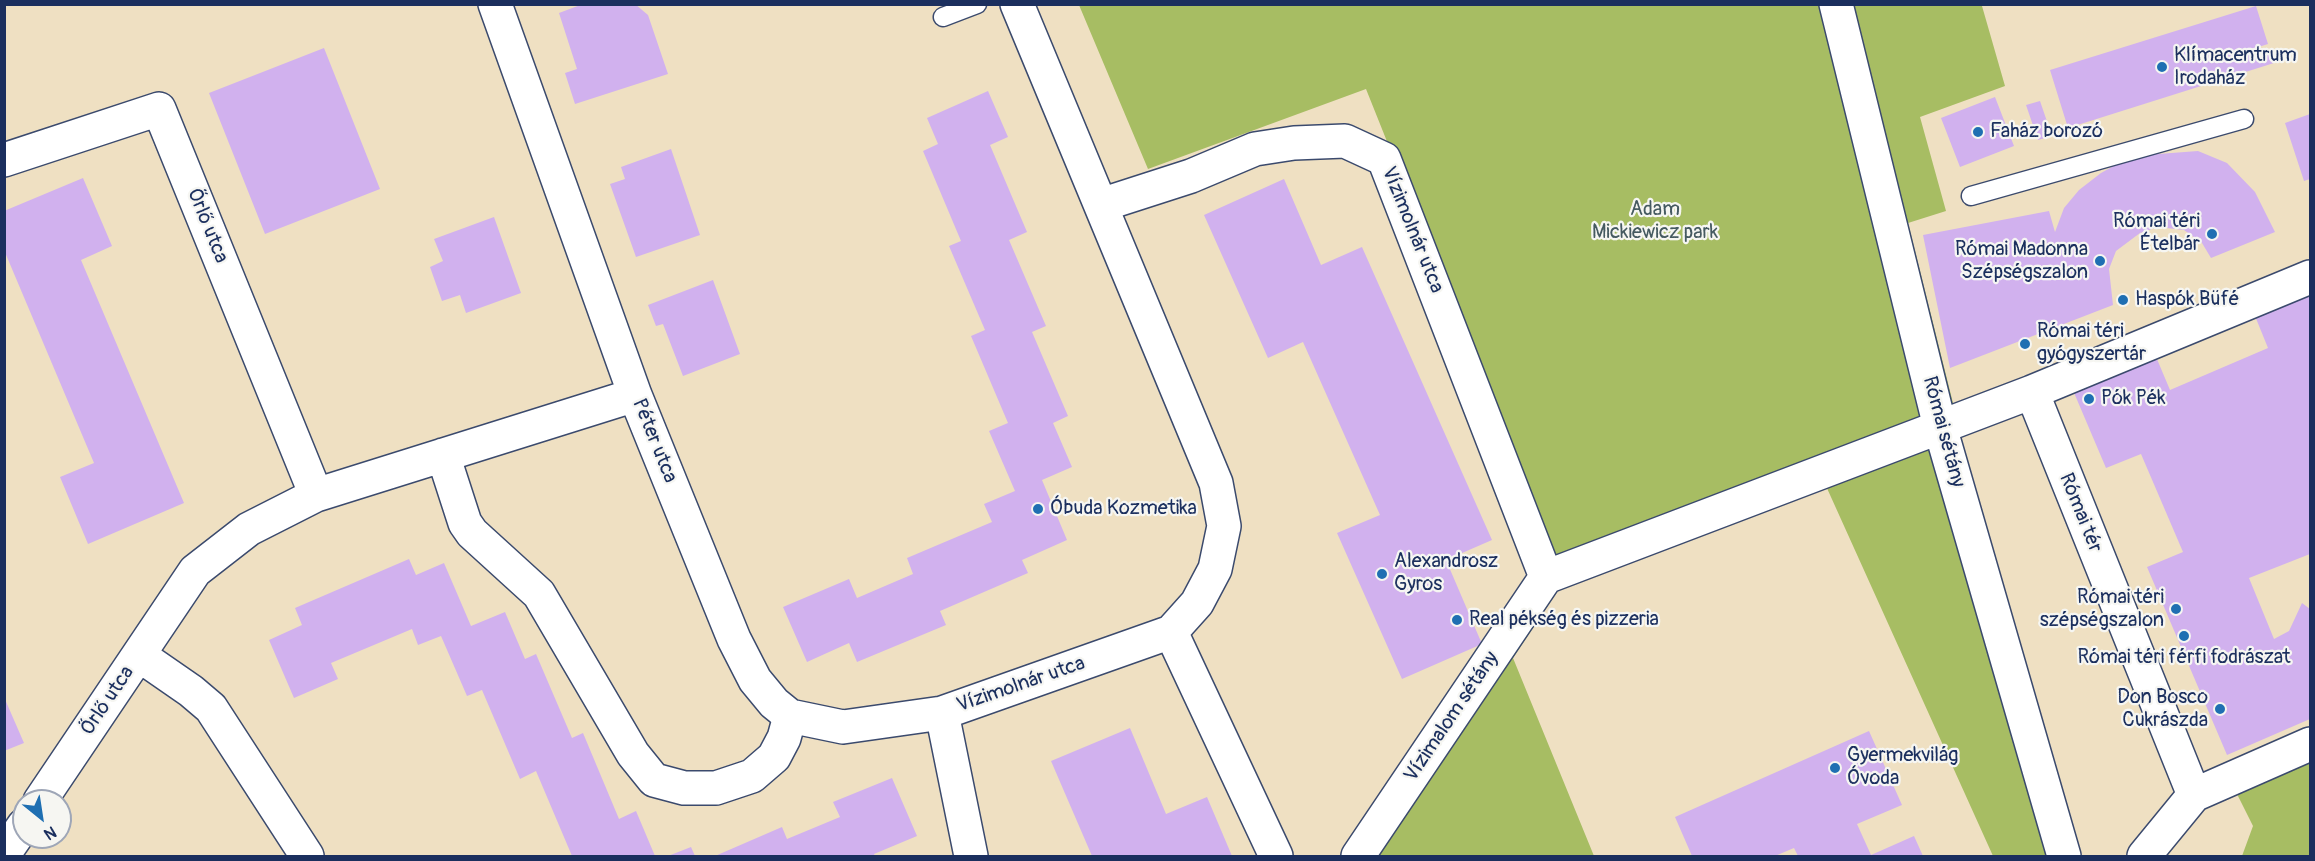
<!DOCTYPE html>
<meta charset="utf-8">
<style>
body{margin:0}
#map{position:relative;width:2315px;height:861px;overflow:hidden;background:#efe0c2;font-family:Pangolin,sans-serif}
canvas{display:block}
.frame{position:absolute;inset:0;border:6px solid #1b2f5e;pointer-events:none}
.north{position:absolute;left:12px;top:789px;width:60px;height:60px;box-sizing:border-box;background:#f6f6f2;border:2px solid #9ea6b7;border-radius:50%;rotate:150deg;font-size:16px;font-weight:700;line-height:24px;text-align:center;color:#1b2f5e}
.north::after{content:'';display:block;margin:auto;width:21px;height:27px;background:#1f6fb2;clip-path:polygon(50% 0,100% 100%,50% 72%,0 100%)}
</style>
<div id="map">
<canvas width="2315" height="861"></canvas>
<div class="frame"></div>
<div class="north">N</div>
</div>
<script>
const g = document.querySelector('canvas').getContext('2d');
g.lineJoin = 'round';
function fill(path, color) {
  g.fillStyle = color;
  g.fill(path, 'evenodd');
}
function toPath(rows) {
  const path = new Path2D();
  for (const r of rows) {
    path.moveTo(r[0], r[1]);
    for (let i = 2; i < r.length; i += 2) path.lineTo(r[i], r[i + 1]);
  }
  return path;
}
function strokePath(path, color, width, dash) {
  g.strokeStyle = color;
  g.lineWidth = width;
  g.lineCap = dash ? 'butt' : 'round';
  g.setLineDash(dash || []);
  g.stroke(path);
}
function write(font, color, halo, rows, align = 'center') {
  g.font = font + ' Pangolin,sans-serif';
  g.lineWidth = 4.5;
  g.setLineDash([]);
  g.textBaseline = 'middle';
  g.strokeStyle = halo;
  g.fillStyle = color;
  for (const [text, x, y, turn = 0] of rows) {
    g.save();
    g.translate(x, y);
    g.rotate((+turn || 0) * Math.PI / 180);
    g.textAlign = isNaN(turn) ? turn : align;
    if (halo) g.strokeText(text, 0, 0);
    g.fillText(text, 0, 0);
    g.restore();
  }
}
const green = toPath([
 [1079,5,1986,5,1982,6,2005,86,1920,117,1946,211,1908,223,1953,403,1932,411,2057,856,1993,856,1826,486,1559,589,1513,658,1594,856,1371,856,1554,559,1366,89,1148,169],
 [2310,744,2310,856,2242,856,2253,826,2230,780]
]);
const building = toPath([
 [583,4,635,4,648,15,668,74,575,104,565,73,577,69,559,13],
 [2256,6,2268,44,2252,49,2255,56,2270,51,2274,63,2068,128,2050,70],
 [324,48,380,189,265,234,209,93],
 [988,91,1008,137,990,145,1027,232,1009,240,1046,326,1032,332,1068,416,1053,423,1072,467,1042,480,1067,540,1022,560,1028,573,940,611,946,625,857,662,849,643,807,662,783,607,849,579,857,598,913,574,907,558,992,522,984,504,1015,491,989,431,1008,423,971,336,985,330,949,246,961,241,923,151,938,144,927,118],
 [1995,97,2014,146,1960,167,1941,118],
 [2040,101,2052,136,2038,140,2026,105],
 [2310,114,2310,179,2304,181,2285,123],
 [671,149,700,235,636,257,610,184,625,179,621,167],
 [2198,151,2227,163,2255,192,2275,232,2211,258,2202,243,2184,230,2158,227,2140,233,2116,251,2109,269,2113,305,1950,368,1923,235,2049,211,2055,232,2064,208,2079,190,2101,173,2132,156],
 [83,178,112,246,81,260,184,503,88,544,60,477,94,463,4,250,4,211],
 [1284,179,1321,265,1362,247,1492,540,1446,560,1482,644,1402,679,1337,533,1380,515,1303,342,1268,358,1204,215],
 [494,217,521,293,466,313,460,295,442,301,430,267,443,261,434,239],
 [713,280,740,354,683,376,663,324,656,326,648,305],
 [2310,292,2310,554,2249,578,2274,639,2289,631,2302,603,2310,609,2310,719,2227,755,2147,567,2183,552,2141,454,2106,468,2072,388,2154,352,2170,390,2268,348,2255,316],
 [409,559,416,575,444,563,471,626,505,612,525,659,536,654,572,738,583,733,619,819,636,811,655,856,587,856,587,855,572,856,536,771,520,779,482,690,467,696,441,636,418,645,412,629,331,663,338,679,294,698,269,640,302,625,295,608],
 [4,697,24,743,4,751],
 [1130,728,1166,814,1207,797,1232,856,1092,856,1051,761],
 [1869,731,1902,805,1857,824,1871,855,1914,836,1923,856,1798,856,1794,848,1775,856,1692,856,1675,817],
 [892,778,917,836,874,854,875,856,715,856,782,827,787,839,840,817,833,802],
 [691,847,695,856,668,856]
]);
const lane = toPath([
 [943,17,977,4],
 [1971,196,2244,119]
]);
const street = toPath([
 [495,4,635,395,734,639,755,680,774,703,790,716,843,727,942,713],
 [1836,4,1940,427,2064,856],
 [4,160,159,109,316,495],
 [1101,205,1191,176,1255,149,1294,143,1345,141,1384,159,1546,577],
 [2310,277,2032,392,2194,795,2310,744],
 [443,455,465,523,472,533,539,594,633,754,654,780,684,788,716,788,752,776,774,757,784,738,790,716],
 [1546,577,2032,392],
 [1171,632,1276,856],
 [139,655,191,691,211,708,307,856],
 [40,801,195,571,249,529,316,495,635,395],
 [4,854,24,825],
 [971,856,942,713,1171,632,1197,603,1215,569,1224,526,1216,483,1017,4],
 [1358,856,1546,577],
 [2144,856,2194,795]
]);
const markers = [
 [2162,67,6,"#1f6fb2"],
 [1978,132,6,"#1f6fb2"],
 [2212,234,6,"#1f6fb2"],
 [2100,261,6,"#1f6fb2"],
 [2123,300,6,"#1f6fb2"],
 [2025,344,6,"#1f6fb2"],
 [2089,399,6,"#1f6fb2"],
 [1038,509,6,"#1f6fb2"],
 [1382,574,6,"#1f6fb2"],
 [2176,609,6,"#1f6fb2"],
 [1457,620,6,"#1f6fb2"],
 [2184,636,6,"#1f6fb2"],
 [2220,709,6,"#1f6fb2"],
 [1835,768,6,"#1f6fb2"]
];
const poiNames = [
 ["Klímacentrum",2174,56],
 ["Irodaház",2174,79],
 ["Faház borozó",1990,132],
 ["Római téri",2200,222,"right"],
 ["Ételbár",2200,245,"right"],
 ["Római Madonna",2088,250,"right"],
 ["Szépségszalon",2088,273,"right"],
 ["Haspók Büfé",2135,300],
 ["Római téri",2037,332],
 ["gyógyszertár",2037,355],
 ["Pók Pék",2101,399],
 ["Óbuda Kozmetika",1050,509],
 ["Alexandrosz",1394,562],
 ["Gyros",1394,585],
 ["Római téri",2164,598,"right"],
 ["szépségszalon",2164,621,"right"],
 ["Real pékség és pizzeria",1469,620],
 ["Római téri férfi fodrászat",2184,658,"center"],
 ["Don Bosco",2208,698,"right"],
 ["Cukrászda",2208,721,"right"],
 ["Gyermekvilág",1847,756],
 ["Óvoda",1847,779]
];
const parkNames = [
 ["Adam",1655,210],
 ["Mickiewicz park",1655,233]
];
const streetNames = [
 ["Őrlő utca",207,226,68],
 ["Vízimolnár utca",1412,230,68],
 ["Római sétány",1943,432,75],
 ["Péter utca",654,441,68],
 ["Római tér",2080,513,68],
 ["Vízimolnár utca",1021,685,-19],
 ["Őrlő utca",108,701,-56],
 ["Vízimalom sétány",1452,717,-56]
];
fill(green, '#a7bd63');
fill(building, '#d1b1ee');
strokePath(lane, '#3b4a6d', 21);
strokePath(street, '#3b4a6d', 36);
strokePath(lane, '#fff', 18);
strokePath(street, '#fff', 33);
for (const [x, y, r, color] of markers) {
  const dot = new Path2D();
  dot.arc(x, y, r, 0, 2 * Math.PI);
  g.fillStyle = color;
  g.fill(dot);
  strokePath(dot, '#f6f6f2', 2);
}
write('20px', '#1b2f5e', '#f6f6f2', poiNames, 'left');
write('20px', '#455a60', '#f6f6f2', parkNames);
write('20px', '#1b2f5e', '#f6f6f2', streetNames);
</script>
